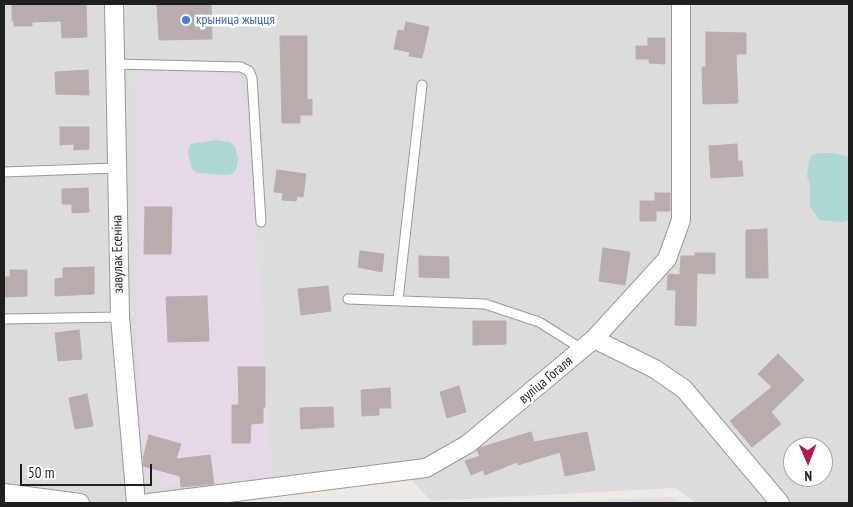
<!DOCTYPE html>
<meta charset="utf-8">
<style>
body{margin:0}
#map{position:relative;width:853px;height:507px;overflow:hidden;background:#efe9e6;font-family:"PT Sans Narrow",sans-serif}
canvas{display:block}
.frame{position:absolute;inset:0;border:5px solid #1f1f1f;pointer-events:none}
.north{position:absolute;left:783px;top:437px;width:50px;height:50px;box-sizing:border-box;background:#fff;border:1px solid #a5a5a5;border-radius:50%;rotate:179deg;font-size:14px;font-weight:700;line-height:20px;text-align:center;color:#1f1f1f}
.north::after{content:'';display:block;margin:auto;width:18px;height:22px;background:#ba1551;clip-path:polygon(50% 0,100% 100%,50% 72%,0 100%)}
.scale{position:absolute;left:20px;top:464px;width:132px;height:22px;box-sizing:border-box;border:2px solid #1f1f1f;border-top:0;padding-left:6px;font-size:15px;line-height:18px;white-space:nowrap;color:#1f1f1f;-webkit-text-stroke:4px #fff;paint-order:stroke}
</style>
<div id="map">
<canvas width="853" height="507"></canvas>
<div class="frame"></div>
<div class="north">N</div>
<div class="scale">50 m</div>
</div>
<script>
const g = document.querySelector('canvas').getContext('2d');
g.lineJoin = 'round';
function fill(path, color) {
  g.fillStyle = color;
  g.fill(path, 'evenodd');
}
function toPath(rows) {
  const path = new Path2D();
  for (const r of rows) {
    path.moveTo(r[0], r[1]);
    for (let i = 2; i < r.length; i += 2) path.lineTo(r[i], r[i + 1]);
  }
  return path;
}
function strokePath(path, color, width, dash) {
  g.strokeStyle = color;
  g.lineWidth = width;
  g.lineCap = dash ? 'butt' : 'round';
  g.setLineDash(dash || []);
  g.stroke(path);
}
function write(font, color, halo, rows, align = 'center') {
  g.font = font + ' "PT Sans Narrow",sans-serif';
  g.lineWidth = 5;
  g.setLineDash([]);
  g.textBaseline = 'middle';
  g.strokeStyle = halo;
  g.fillStyle = color;
  for (const [text, x, y, turn = 0] of rows) {
    g.save();
    g.translate(x, y);
    g.rotate((+turn || 0) * Math.PI / 180);
    g.textAlign = isNaN(turn) ? turn : align;
    if (halo) g.strokeText(text, 0, 0);
    g.fillText(text, 0, 0);
    g.restore();
  }
}
const residential = toPath([
 [4,4,849,4,849,503,696,503,675,488,431,501,406,475,194,488,194,503,4,503],
 [793,447,823,447,823,477,793,477]
]);
const industrial = toPath([
 [135,71,229,74,239,77,244,90,261,295,271,478,177,487,140,471],
 [672,497,682,503,541,503]
]);
const water = toPath([
 [216,140,229,142,235,146,238,159,236,170,232,174,227,175,197,173,192,169,190,162,188,152,190,144],
 [819,153,834,153,849,157,849,219,847,221,841,222,819,220,810,206,810,183,807,177,809,161,811,156]
]);
const building = toPath([
 [12,4,86,4,87,37,62,38,61,21,32,22,32,26,14,26,14,21,12,21,12,4],
 [157,4,211,4,212,39,159,40,157,4],
 [406,22,429,27,422,58,409,56,410,52,394,49,398,30,404,31,406,22],
 [706,32,746,33,746,54,736,54,738,103,703,104,702,67,706,67,706,32],
 [280,36,307,36,307,100,312,99,312,115,300,115,300,123,282,123,280,36],
 [648,38,665,38,665,64,649,63,649,59,636,59,636,46,648,46,648,38],
 [88,70,89,95,56,94,55,72,88,70],
 [60,127,89,127,89,149,74,150,74,144,60,145,60,127],
 [737,144,738,161,742,161,743,176,711,178,709,146,737,144],
 [277,170,306,174,303,197,297,196,296,201,282,200,283,193,274,192,277,170],
 [88,188,89,212,72,213,72,204,62,204,62,189,88,188],
 [655,193,670,193,670,211,656,211,656,221,640,221,640,201,655,201,655,193],
 [145,207,172,207,171,254,144,254,145,207],
 [767,229,768,278,746,278,746,230,767,229],
 [603,248,630,252,625,285,599,281,603,248],
 [360,251,384,254,382,272,358,267,360,251],
 [695,253,715,253,715,274,697,273,696,326,675,325,676,290,667,290,668,274,680,275,681,256,695,256,695,253],
 [419,256,449,257,449,278,419,277,419,256],
 [94,267,94,294,55,296,55,279,63,278,63,268,94,267],
 [10,270,27,270,27,296,5,297,4,277,10,277,10,270],
 [328,286,331,311,301,315,298,289,328,286],
 [207,296,209,341,168,342,166,297,207,296],
 [473,321,506,321,506,344,473,345,473,321],
 [79,330,82,359,58,361,55,333,79,330],
 [778,354,804,380,771,412,781,424,752,447,730,421,772,387,758,374,778,354],
 [238,367,265,367,265,407,263,408,263,423,251,424,250,443,232,443,232,405,239,405,238,367],
 [459,386,466,412,447,418,440,392,459,386],
 [390,388,391,408,379,408,379,415,362,416,361,390,390,388],
 [87,394,93,426,75,429,69,398,87,394],
 [333,407,334,427,301,429,300,408,333,407],
 [531,432,534,442,587,432,595,470,565,476,560,452,518,465,517,462,485,475,483,470,471,475,465,461,480,456,477,450,479,448,531,432],
 [149,435,181,444,176,459,210,455,214,484,181,487,180,476,143,466,143,459,149,435]
]);
const service = toPath([
 [115,64,241,67,249,71,252,78,261,222],
 [4,172,116,168],
 [348,299,485,304,539,322,582,349],
 [398,300,422,85],
 [4,319,120,317]
]);
const minor = toPath([
 [114,4,120,317,136,503],
 [594,339,655,369,684,389,780,503],
 [4,493,80,503],
 [149,503,426,468,468,444,594,339,667,259,681,220,681,4]
]);
const markers = [
 [186,20,5,"#3f7fe0"]
];
const shopNames = [
 ["крыница жыцця",196,20]
];
const streetNames = [
 ["завулак Есеніна",118,254,-91],
 ["вуліца Гогаля",546,380,-40]
];
fill(residential, '#dddcdd');
fill(industrial, '#e5d9e7');
fill(water, '#abd8d2');
fill(building, '#b8adac');
strokePath(building, '#bfacaa', 1);
strokePath(service, '#999', 11);
strokePath(minor, '#999', 20);
strokePath(service, '#fff', 9);
strokePath(minor, '#fff', 18);
for (const [x, y, r, color] of markers) {
  const dot = new Path2D();
  dot.arc(x, y, r, 0, 2 * Math.PI);
  g.fillStyle = color;
  g.fill(dot);
  strokePath(dot, '#fff', 2);
}
write('14px', '#366cbe', '#fff', shopNames, 'left');
write('14px', '#1f1f1f', '#fff', streetNames);
</script>
